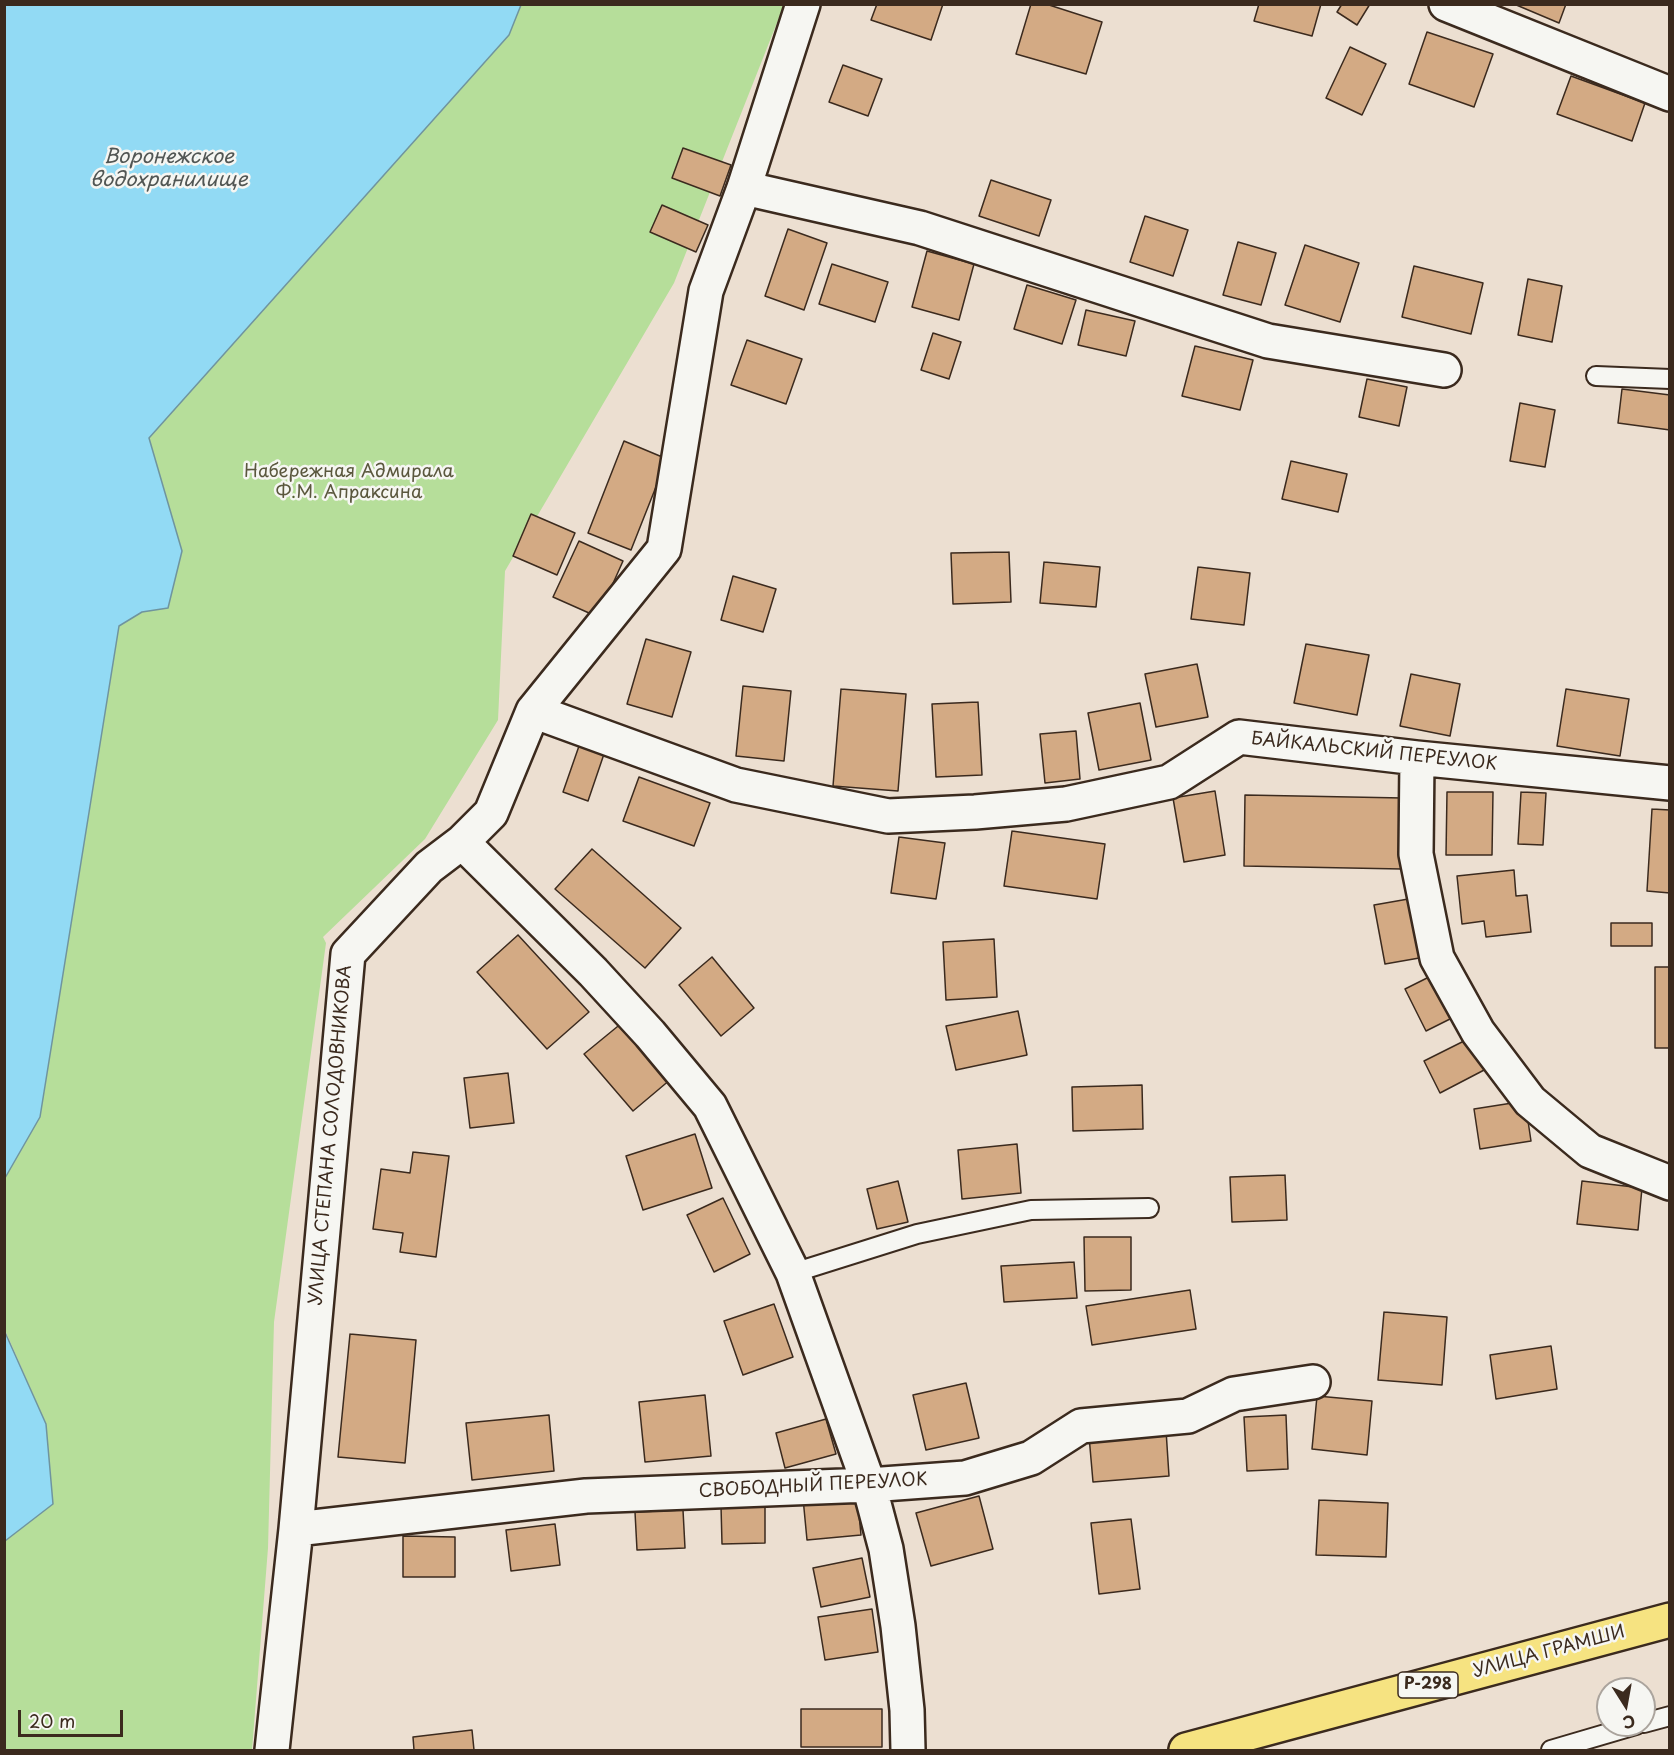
<!DOCTYPE html>
<meta charset="utf-8">
<style>
body{margin:0}
#map{position:relative;width:1674px;height:1755px;overflow:hidden;background:#ecdfd1;font-family:"Playpen Sans",sans-serif}
canvas{display:block}
.frame{position:absolute;inset:0;border:6px solid #3b2a1e;pointer-events:none}
.north{position:absolute;left:1596px;top:1677px;width:60px;height:60px;box-sizing:border-box;background:#f6f6f2;border:2px solid #aba49d;border-radius:50%;rotate:169deg;font-size:16px;font-weight:700;line-height:24px;text-align:center;color:#3b2a1e}
.north::after{content:'';display:block;margin:auto;width:21px;height:27px;background:#3b2a1e;clip-path:polygon(50% 0,100% 100%,50% 72%,0 100%)}
.scale{position:absolute;left:18px;top:1710px;width:105px;height:27px;box-sizing:border-box;border:3px solid #3b2a1e;border-top:0;padding-left:8px;font-size:18px;line-height:21px;white-space:nowrap;color:#3b2a1e;-webkit-text-stroke:4px #f6f6f2;paint-order:stroke}
</style>
<div id="map">
<canvas width="1674" height="1755"></canvas>
<div class="frame"></div>
<div class="north">С</div>
<div class="scale">20 m</div>
</div>
<script>
const g = document.querySelector('canvas').getContext('2d');
g.lineJoin = 'round';
function fill(path, color) {
  g.fillStyle = color;
  g.fill(path, 'evenodd');
}
function toPath(rows) {
  const path = new Path2D();
  for (const r of rows) {
    path.moveTo(r[0], r[1]);
    for (let i = 2; i < r.length; i += 2) path.lineTo(r[i], r[i + 1]);
  }
  return path;
}
function strokePath(path, color, width, dash) {
  g.strokeStyle = color;
  g.lineWidth = width;
  g.lineCap = dash ? 'butt' : 'round';
  g.setLineDash(dash || []);
  g.stroke(path);
}
function write(font, color, halo, rows, align = 'center') {
  g.font = font + ' "Playpen Sans",sans-serif';
  g.lineWidth = 5;
  g.setLineDash([]);
  g.textBaseline = 'middle';
  g.strokeStyle = halo;
  g.fillStyle = color;
  for (const [text, x, y, turn = 0] of rows) {
    g.save();
    g.translate(x, y);
    g.rotate((+turn || 0) * Math.PI / 180);
    g.textAlign = isNaN(turn) ? turn : align;
    if (halo) g.strokeText(text, 0, 0);
    g.fillText(text, 0, 0);
    g.restore();
  }
}
const green = toPath([
 [521,5,784,5,674,283,505,571,498,720,425,839,323,937,326,943,274,1322,268,1548,252,1750,5,1750,5,1541,53,1504,46,1424,5,1330,5,1178,40,1117,119,626,142,612,168,608,182,551,149,438,509,35]
]);
const water = toPath([
 [5,4,521,5,509,35,149,438,182,551,168,608,142,612,119,626,40,1117,5,1178,5,4],
 [4,1330,46,1424,53,1504,5,1541,4,1330]
]);
const building = toPath([
 [877,4,943,4,931,40,871,20,877,4],
 [1031,4,1046,4,1102,22,1086,74,1016,54,1031,4],
 [1259,4,1321,4,1312,36,1254,21,1259,4],
 [1342,4,1370,4,1357,25,1337,12,1342,4],
 [1514,4,1566,4,1559,23,1514,4],
 [1427,32,1493,54,1474,107,1409,84,1427,32],
 [1350,47,1386,64,1362,115,1326,98,1350,47],
 [843,65,882,79,868,116,829,102,843,65],
 [1571,76,1645,103,1632,141,1557,114,1571,76],
 [683,148,731,165,720,196,672,178,683,148],
 [991,180,1051,200,1039,236,979,216,991,180],
 [662,205,708,225,696,252,650,232,662,205],
 [1145,216,1188,230,1173,276,1130,262,1145,216],
 [788,229,827,243,804,310,765,296,788,229],
 [1238,242,1276,253,1261,305,1223,295,1238,242],
 [1305,245,1359,263,1340,322,1285,305,1305,245],
 [927,251,974,264,959,320,912,307,927,251],
 [832,264,888,282,875,322,819,304,832,264],
 [1414,266,1483,283,1471,334,1402,317,1414,266],
 [1528,279,1562,286,1552,342,1518,335,1528,279],
 [1027,285,1076,300,1062,344,1014,329,1027,285],
 [1086,310,1135,321,1126,356,1078,345,1086,310],
 [933,333,961,342,949,379,921,370,933,333],
 [747,340,802,359,786,404,731,385,747,340],
 [1195,346,1253,360,1240,410,1182,396,1195,346],
 [1367,379,1407,387,1399,426,1359,417,1367,379],
 [1622,389,1670,395,1670,430,1618,423,1622,389],
 [1520,403,1555,410,1545,467,1510,461,1520,403],
 [624,441,667,459,631,550,588,533,624,441],
 [1291,461,1347,474,1338,512,1282,499,1291,461],
 [531,514,575,533,557,575,513,556,531,514],
 [579,541,623,561,598,617,553,597,579,541],
 [1009,552,1011,602,953,604,951,553,1009,552],
 [1044,562,1100,567,1096,607,1040,603,1044,562],
 [1198,567,1250,573,1244,625,1191,619,1198,567],
 [733,576,776,589,763,632,721,620,733,576],
 [646,639,691,652,672,717,627,704,646,639],
 [1306,644,1369,655,1357,715,1294,703,1306,644],
 [1197,664,1208,717,1156,727,1145,674,1197,664],
 [1411,674,1460,684,1450,736,1400,726,1411,674],
 [743,686,791,691,784,761,736,756,743,686],
 [841,689,906,694,898,791,833,786,841,689],
 [1566,689,1629,699,1620,756,1557,746,1566,689],
 [978,702,982,775,936,777,932,704,978,702],
 [1140,703,1151,760,1099,770,1088,713,1140,703],
 [1076,731,1080,779,1045,783,1040,734,1076,731],
 [579,746,604,754,588,801,563,792,579,746],
 [639,777,710,803,694,846,623,821,639,777],
 [1215,791,1225,855,1184,862,1173,798,1215,791],
 [1447,792,1493,792,1492,855,1446,855,1447,792],
 [1521,792,1546,793,1543,845,1518,844,1521,792],
 [1245,795,1403,798,1402,869,1244,866,1245,795],
 [1652,809,1670,810,1670,893,1647,891,1652,809],
 [1012,831,1105,844,1097,899,1004,886,1012,831],
 [899,837,945,843,936,899,891,893,899,837],
 [592,849,681,928,645,968,555,889,592,849],
 [1514,870,1516,896,1527,895,1531,932,1486,937,1484,921,1462,924,1457,876,1514,870],
 [1414,898,1425,957,1385,964,1374,905,1414,898],
 [1611,923,1652,923,1652,946,1611,946,1611,923],
 [518,935,589,1012,547,1049,477,972,518,935],
 [994,939,997,997,946,1000,943,942,994,939],
 [712,957,754,1008,721,1036,679,985,712,957],
 [1655,967,1670,967,1670,1048,1655,1048,1655,967],
 [1433,975,1454,1017,1426,1031,1405,989,1433,975],
 [1018,1011,1027,1055,956,1070,946,1026,1018,1011],
 [623,1022,671,1079,633,1111,584,1054,623,1022],
 [1472,1037,1488,1068,1440,1093,1424,1061,1472,1037],
 [508,1073,514,1123,470,1128,464,1078,508,1073],
 [1142,1085,1143,1129,1073,1131,1072,1087,1142,1085],
 [1525,1101,1531,1141,1480,1149,1474,1109,1525,1101],
 [695,1134,712,1188,643,1210,626,1156,695,1134],
 [1017,1144,1021,1193,962,1199,958,1150,1017,1144],
 [413,1152,449,1156,436,1257,400,1252,403,1233,373,1229,381,1169,410,1173,413,1152],
 [1285,1175,1287,1220,1232,1222,1230,1177,1285,1175],
 [898,1181,908,1222,877,1229,867,1189,898,1181],
 [1582,1181,1642,1188,1638,1230,1577,1224,1582,1181],
 [723,1198,750,1254,714,1272,687,1215,723,1198],
 [1084,1237,1131,1237,1131,1290,1085,1291,1084,1237],
 [1074,1262,1077,1298,1004,1302,1001,1266,1074,1262],
 [1190,1290,1196,1329,1092,1345,1086,1306,1190,1290],
 [774,1304,793,1357,743,1375,724,1321,774,1304],
 [1384,1312,1447,1317,1442,1385,1378,1380,1384,1312],
 [350,1334,416,1340,405,1463,338,1457,350,1334],
 [1551,1346,1557,1389,1496,1399,1490,1355,1551,1346],
 [966,1383,979,1438,926,1450,913,1395,966,1383],
 [705,1395,711,1456,645,1462,639,1402,705,1395],
 [1317,1396,1372,1401,1367,1455,1312,1449,1317,1396],
 [549,1415,554,1471,472,1480,466,1423,549,1415],
 [1286,1415,1288,1469,1247,1471,1244,1417,1286,1415],
 [826,1419,836,1454,785,1468,776,1433,826,1419],
 [1166,1430,1169,1476,1093,1482,1089,1436,1166,1430],
 [857,1493,861,1535,807,1540,803,1498,857,1493],
 [979,1496,993,1549,931,1566,916,1513,979,1496],
 [1319,1500,1388,1503,1386,1557,1316,1555,1319,1500],
 [765,1505,765,1543,722,1544,721,1506,765,1505],
 [683,1510,685,1548,637,1550,635,1512,683,1510],
 [1131,1519,1140,1589,1099,1594,1091,1523,1131,1519],
 [555,1524,560,1565,511,1571,506,1530,555,1524],
 [403,1536,455,1537,455,1577,403,1577,403,1536],
 [862,1558,870,1597,821,1607,813,1568,862,1558],
 [872,1609,878,1652,825,1660,818,1617,872,1609],
 [801,1709,882,1709,882,1747,801,1747,801,1709],
 [472,1730,474,1750,414,1750,413,1737,472,1730]
]);
const lane = toPath([
 [1596,376,1670,379],
 [793,1273,917,1234,1031,1210,1149,1208],
 [1644,1723,1670,1716],
 [1551,1750,1636,1725]
]);
const street = toPath([
 [1446,4,1670,94],
 [744,188,920,228,1268,341,1444,370],
 [533,711,736,785,888,816,975,812,1066,804,1169,782,1239,737,1417,758,1670,783],
 [1417,758,1416,854,1437,958,1478,1032,1530,1101,1590,1151,1670,1183],
 [462,842,593,972,650,1034,710,1106,793,1273,869,1485,886,1549,898,1626,907,1710,908,1750],
 [296,1529,586,1496,869,1485,965,1478,1031,1458,1081,1426,1188,1416,1234,1394,1313,1382],
 [272,1750,296,1529,348,954,429,867,462,842,491,813,533,711,664,549,706,291,744,188,803,4]
]);
const highway = toPath([
 [1186,1750,1670,1620]
]);
const shields = [
 [1428,1685,60]
];
const shieldNames = [
 ["Р-298",1428,1685]
];
const parkNames = [
 ["Набережная Адмирала",349,472],
 ["Ф.М. Апраксина",349,493]
];
const streetNames = [
 ["БАЙКАЛЬСКИЙ ПЕРЕУЛОК",1374,752,6],
 ["УЛИЦА СТЕПАНА СОЛОДОВНИКОВА",331,1135,-85],
 ["СВОБОДНЫЙ ПЕРЕУЛОК",813,1486,-3],
 ["УЛИЦА ГРАМШИ",1549,1652,-15]
];
const waterNames = [
 ["Воронежское",169,157],
 ["водохранилище",169,180]
];
fill(green, '#b6de9a');
fill(water, '#92daf4');
strokePath(water, '#6f949e', 1.5);
fill(building, '#d3aa84');
strokePath(building, '#3b2a1e', 1.5);
strokePath(lane, '#3b2a1e', 22);
strokePath(street, '#3b2a1e', 38);
strokePath(highway, '#3b2a1e', 38);
strokePath(lane, '#f6f6f2', 18);
strokePath(street, '#f6f6f2', 33);
strokePath(highway, '#f6e381', 33);
for (const [x, y, w] of shields) {
  const box = new Path2D();
  box.roundRect(x - w / 2, y - 13, w, 26, 4.5);
  g.fillStyle = '#f6f6f2';
  g.fill(box);
  strokePath(box, '#3b2a1e', 1.5);
}
write('bold 16px', '#3b2a1e', null, shieldNames);
write('18px', '#5a573d', '#f6f6f2', parkNames);
write('18px', '#3b2a1e', '#f6f6f2', streetNames);
write('italic 20px', '#515654', '#f6f6f2', waterNames);
</script>
